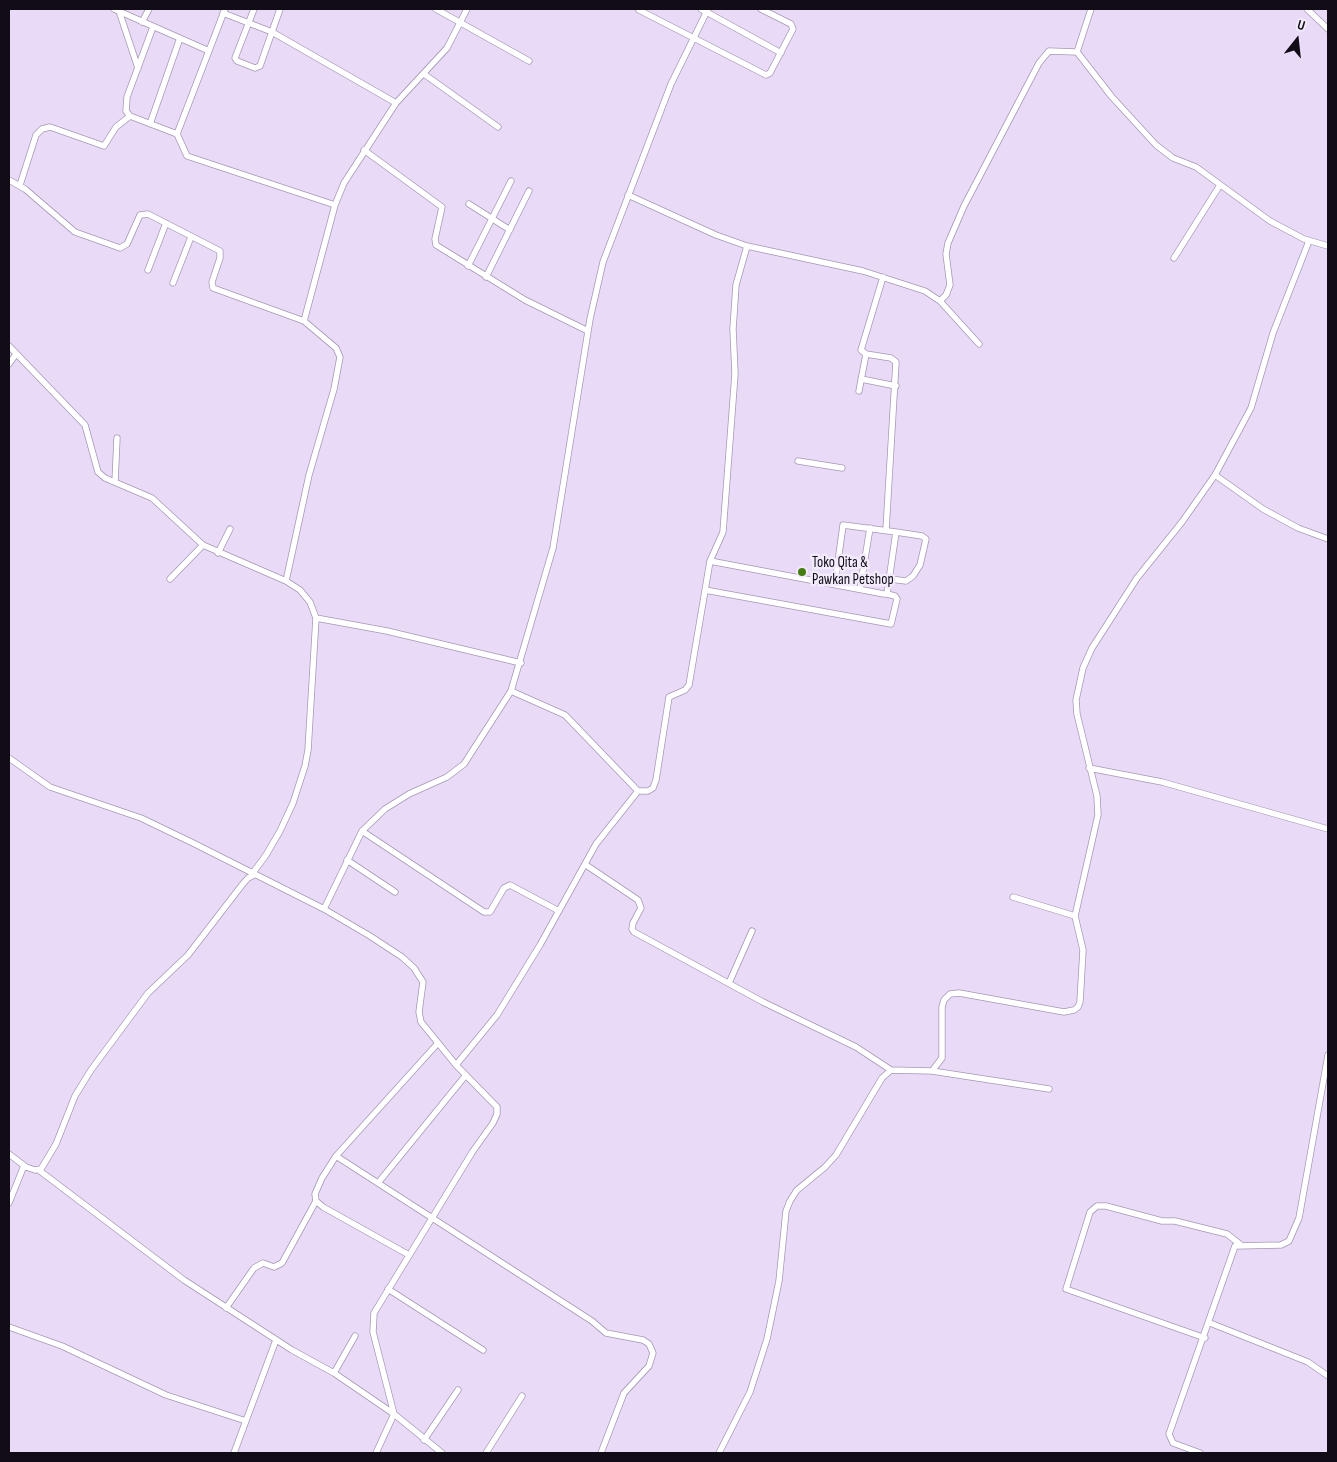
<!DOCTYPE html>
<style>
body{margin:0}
#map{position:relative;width:1337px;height:1462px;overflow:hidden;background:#e9dbf8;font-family:"Sofia Sans Condensed",sans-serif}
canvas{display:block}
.frame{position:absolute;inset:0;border:10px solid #110c16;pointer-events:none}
.north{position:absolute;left:1272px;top:15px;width:50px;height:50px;-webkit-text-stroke:4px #f3ebfc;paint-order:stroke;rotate:16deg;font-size:14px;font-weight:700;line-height:20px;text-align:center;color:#110c16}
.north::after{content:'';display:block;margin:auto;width:18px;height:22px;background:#110c16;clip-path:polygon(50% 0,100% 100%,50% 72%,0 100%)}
</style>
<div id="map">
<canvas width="1337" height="1462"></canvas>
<div class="frame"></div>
<div class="north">U</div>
</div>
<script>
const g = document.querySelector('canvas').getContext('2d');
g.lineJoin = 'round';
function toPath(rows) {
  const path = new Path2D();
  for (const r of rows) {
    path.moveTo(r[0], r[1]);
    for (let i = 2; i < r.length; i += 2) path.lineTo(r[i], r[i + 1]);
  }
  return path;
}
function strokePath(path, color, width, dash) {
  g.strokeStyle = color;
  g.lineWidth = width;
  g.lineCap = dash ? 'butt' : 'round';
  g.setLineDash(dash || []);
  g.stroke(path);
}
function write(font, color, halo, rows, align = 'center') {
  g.font = font + ' "Sofia Sans Condensed",sans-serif';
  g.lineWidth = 5;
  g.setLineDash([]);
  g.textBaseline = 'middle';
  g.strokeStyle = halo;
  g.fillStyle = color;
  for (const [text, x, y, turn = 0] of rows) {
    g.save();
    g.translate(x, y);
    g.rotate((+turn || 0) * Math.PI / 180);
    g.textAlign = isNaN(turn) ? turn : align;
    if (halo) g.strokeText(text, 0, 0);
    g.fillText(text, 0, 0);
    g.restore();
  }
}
const minor = toPath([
 [114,9,209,51],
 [254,9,235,58,237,61,255,68,260,66,280,9],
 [436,9,529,61],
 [701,9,781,53],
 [1091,9,1077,52,1112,97,1156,145,1173,158,1196,167,1270,221,1304,239,1328,246],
 [1307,9,1328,29],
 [639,10,766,75,770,73,793,29,791,24,761,9],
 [119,11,138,68],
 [223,13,272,32,396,103],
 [142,22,149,9],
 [424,74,498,127],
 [130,116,126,111,127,97,153,27],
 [150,124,180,38],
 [177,134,225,9],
 [364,150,442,207,435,239,436,245,525,300,588,331],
 [9,180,25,189,75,232,120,248,127,244,140,215,148,214,220,251,220,258,212,282,213,288,304,321,335,205,344,183,396,103,447,48,467,9],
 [20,185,36,135,42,129,50,127,104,146,116,127,130,116,177,134,187,156,335,205],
 [628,195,716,235,747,246,736,285,733,329,735,374,723,532,710,561,689,685,685,690,669,697,656,780,653,788,648,791,638,791],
 [469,204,510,230],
 [747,246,863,271,925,291,940,301,979,344],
 [1174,258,1220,185],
 [468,266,511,181],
 [148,270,166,223],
 [486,277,529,191],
 [883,277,861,350,866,354,891,358,896,362,886,530],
 [173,283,191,237],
 [940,301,946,295,950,285,946,254,948,243,964,206,1039,63,1049,51,1077,52],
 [9,346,85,425,98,472,105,478,152,498,203,545,286,581,300,590,310,602,316,618,308,750,305,766,293,803,280,831,266,855,252,874],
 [9,364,16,354],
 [861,379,896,386],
 [859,391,866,354],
 [798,461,842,468],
 [1215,475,1263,509,1298,528,1328,539],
 [115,482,117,438],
 [218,553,230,529],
 [710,561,884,594,887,594,896,532,843,525,835,584],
 [170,579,203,545],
 [890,579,906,581,913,576,920,565,926,539,922,536,896,532],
 [286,581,309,475,334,389,340,357,336,348,304,321],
 [860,589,870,528],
 [705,590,891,624,897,599,895,596,887,594],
 [316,618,387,631,521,663],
 [9,758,50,787,141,818,193,843,324,909,370,936,402,957,414,968,423,982,419,1012,421,1022,456,1065,497,1107,497,1114,493,1123,473,1151,374,1313,373,1332,394,1414,376,1453],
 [1089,768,1162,782,1328,829],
 [362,831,484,912,490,912,504,888,510,885,559,911],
 [347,860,395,892],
 [586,865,638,900,641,908,633,923,632,929,634,932,763,1002,856,1047,891,1070,932,1071,1049,1089],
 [1013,897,1075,916],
 [324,909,362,831,385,809,409,794,447,777,464,764,511,691,553,548,590,319,603,262,671,84,708,9],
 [729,983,752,931],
 [456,1065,497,1015,540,945,596,844,638,791,565,715,511,691],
 [932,1071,942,1058,942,1007,944,1000,950,994,959,993,1064,1012,1074,1010,1078,1007,1080,1002,1083,950,1075,916,1098,815,1097,796,1077,714,1076,700,1083,668,1092,648,1137,578,1182,522,1215,475,1251,408,1273,333,1309,241],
 [9,1154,26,1167],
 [336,1156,592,1321,606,1333,643,1340,649,1344,653,1353,649,1366,624,1393,601,1453],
 [40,1171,184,1280,292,1350,334,1373,394,1414,442,1453],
 [378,1183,466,1075],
 [9,1203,23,1168,26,1167,35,1170,41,1169,56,1144,75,1096,91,1070,148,993,188,955,242,885,248,878,254,875],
 [409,1255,323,1207,316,1201,315,1194,322,1178,336,1156,438,1043],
 [388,1289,483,1350],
 [226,1308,254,1268,263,1263,274,1267,282,1263,316,1201],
 [1210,1323,1308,1362,1328,1376],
 [9,1327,62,1346,166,1395,246,1421],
 [1205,1338,1066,1289,1090,1212,1097,1206,1106,1206,1162,1221,1175,1221,1227,1234,1241,1245],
 [334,1373,355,1336],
 [424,1440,458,1390],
 [234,1453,276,1340],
 [486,1453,522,1396],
 [719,1453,750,1392,767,1339,779,1281,786,1211,790,1201,797,1190,825,1167,836,1155,882,1078,891,1070],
 [1200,1453,1173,1443,1169,1434,1235,1246,1281,1245,1289,1241,1299,1218,1328,1055]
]);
const markers = [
 [802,572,5,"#447c12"]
];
const poiNames = [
 ["Toko Qita &",812,563],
 ["Pawkan Petshop",812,580]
];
strokePath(minor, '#a598b3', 7);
strokePath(minor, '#fff', 5.5);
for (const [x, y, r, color] of markers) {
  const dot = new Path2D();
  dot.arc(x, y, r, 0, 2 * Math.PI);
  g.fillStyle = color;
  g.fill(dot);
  strokePath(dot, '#f3ebfc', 2);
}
write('15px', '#110c16', '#f3ebfc', poiNames, 'left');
</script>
